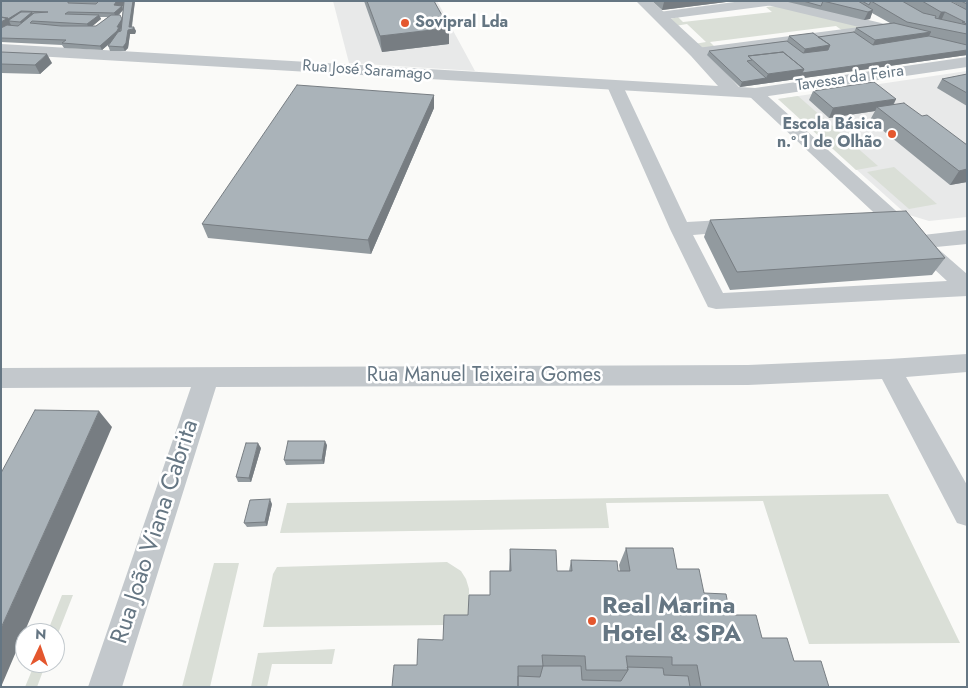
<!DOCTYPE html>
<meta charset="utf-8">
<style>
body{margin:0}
#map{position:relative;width:968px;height:688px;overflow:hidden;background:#fafaf8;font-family:Jost,sans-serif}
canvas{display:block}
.frame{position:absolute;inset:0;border:2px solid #657683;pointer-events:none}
.north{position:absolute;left:15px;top:623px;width:50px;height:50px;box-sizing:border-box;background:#fff;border:1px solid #c1c8cd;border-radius:50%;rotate:3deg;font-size:14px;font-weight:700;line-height:20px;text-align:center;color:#657683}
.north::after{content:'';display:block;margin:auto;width:18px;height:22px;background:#e4572e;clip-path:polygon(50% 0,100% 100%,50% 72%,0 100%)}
</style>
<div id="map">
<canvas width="968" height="688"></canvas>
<div class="frame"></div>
<div class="north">N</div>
</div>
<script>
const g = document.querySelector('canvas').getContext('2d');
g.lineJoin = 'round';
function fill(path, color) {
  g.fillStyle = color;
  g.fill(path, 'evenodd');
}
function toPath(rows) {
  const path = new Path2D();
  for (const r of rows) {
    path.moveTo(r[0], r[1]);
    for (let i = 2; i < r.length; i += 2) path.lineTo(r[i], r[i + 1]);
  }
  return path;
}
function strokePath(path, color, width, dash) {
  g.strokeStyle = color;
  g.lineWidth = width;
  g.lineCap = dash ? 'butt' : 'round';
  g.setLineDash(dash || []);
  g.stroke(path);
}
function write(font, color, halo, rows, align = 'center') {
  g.font = font + ' Jost,sans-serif';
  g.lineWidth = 5;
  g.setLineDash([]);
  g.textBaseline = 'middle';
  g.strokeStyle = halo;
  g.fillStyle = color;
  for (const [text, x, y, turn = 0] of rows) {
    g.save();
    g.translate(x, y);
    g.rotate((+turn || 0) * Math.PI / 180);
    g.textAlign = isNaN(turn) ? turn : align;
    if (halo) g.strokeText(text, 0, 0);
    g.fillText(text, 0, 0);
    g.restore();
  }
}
const built = toPath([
 [333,1,437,1,475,71,349,63],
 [967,71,967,217,929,221,906,214,778,99]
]);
const green = toPath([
 [777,6,868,27,843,31,836,26,710,42,715,47,704,49,694,44,706,42,687,24,675,26,670,19,678,17,683,22,772,12,766,7],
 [798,96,878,166,856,170,778,99],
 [894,167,937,204,909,209,867,172],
 [888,494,960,643,809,644,763,501,606,503,609,528,280,533,287,503],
 [447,562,461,571,466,579,469,589,469,631,446,625,263,627,273,574,277,567],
 [214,563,239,563,210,687,182,687],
 [62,595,73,595,55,641,55,633,47,633],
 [335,649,332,664,272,664,267,687,251,687,258,653],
 [35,663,46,663,37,687,25,687]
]);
const minor = toPath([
 [742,1,780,1,774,5,659,20,652,16,659,12,742,1],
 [883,24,888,25,890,28,888,31,697,56,692,55,690,52,692,49,697,48,883,24],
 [615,81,620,83,623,86,687,222,740,219,747,221,750,225,747,229,740,231,693,235,723,293,947,281,749,96,747,93,749,90,755,88,761,90,923,235,967,230,967,244,936,247,967,274,967,296,716,309,708,307,670,229,607,86,610,83,615,81],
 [967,354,967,372,906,377,967,485,967,526,957,523,882,379,748,385,216,387,122,687,88,687,191,387,1,388,1,368,748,365,889,359,967,354]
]);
const tertiary = toPath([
 [636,1,652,1,703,48,739,87,755,88,967,57,967,67,755,98,1,54,1,44,718,86,691,56,636,1],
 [761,1,788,1,915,31,917,34,915,37,909,39,763,4,761,1]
]);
const wall = toPath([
 [3,1,135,1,132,27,136,31,135,34,130,34,128,48,125,51,110,51,108,45,102,50,64,48,62,45,1,42,1,2],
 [123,10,122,20,119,15],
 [100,17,108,17,96,26,92,26,101,19],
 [364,1,434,1,449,28,449,44,382,52],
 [652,1,734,1,662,10],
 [788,1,950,1,967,10,967,55,740,87,707,55,709,51,787,41,789,36,818,37,854,32,856,28,890,23,872,13,870,19,864,20,788,2],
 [951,1,967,1,967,10],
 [1,52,52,63,40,74,1,73],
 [967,74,967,106,937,88,942,79],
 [813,91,896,99,894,104,922,116,967,145,967,182,950,185,870,120,875,111,829,118,809,100],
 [434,95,434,108,371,254,208,238,202,224],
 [710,220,945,258,932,275,730,290,704,237],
 [327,445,324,464,286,465,284,460],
 [261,448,251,482,238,482,236,477],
 [272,504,267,526,247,527,244,523],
 [626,548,677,569,730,615,829,687,392,687,417,665,490,595,509,571,510,549,557,571,569,571,571,560,620,571,619,565]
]);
const shadedWall = toPath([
 [133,1,135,1,131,30,134,27,136,31,135,34,130,34,128,48,125,51,123,47,129,27],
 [668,1,734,1,662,10,664,2],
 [116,2,124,2,126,6,122,6,123,10,116,17,114,13,114,5],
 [873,10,870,19,864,20,868,12],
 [21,11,23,15,9,21,12,27,1,33,1,22],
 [32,12,34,17,23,27,20,22],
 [941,12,945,12,941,21,937,21],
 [99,15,101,19,89,29,87,24],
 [122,19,124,23,120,30,121,32,119,35,102,50,100,46,117,27],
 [449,28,449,44,382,52,380,36],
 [931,32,927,40,871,49,875,40],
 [830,45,827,54,802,58,805,49],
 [967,50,967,55,740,87,742,82,766,78,768,74,804,69],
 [47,54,52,63,40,74,35,65],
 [434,95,434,108,371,254,368,240],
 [896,99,891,108,877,107,875,111,829,118,833,108],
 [967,169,967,182,950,185,959,171],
 [99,411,112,427,1,687,1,628],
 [325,441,327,445,324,464,322,460],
 [258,443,261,448,251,482,249,478],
 [270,499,272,504,267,526,265,522]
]);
const building = toPath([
 [3,1,68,1,68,3,96,4,99,1,133,1,129,27,134,27,133,29,128,30,126,43,123,47,108,46,118,32,121,31,124,2,116,2,114,5,122,6,114,13,68,12,65,14,99,15,87,24,32,21,30,23,61,26,96,26,111,15,120,15,122,19,117,27,119,27,117,31,100,46,62,43,66,40,1,38,1,28,7,25,18,26,34,13,48,12,21,11,8,19,1,17,1,2,3,1],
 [367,1,434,1,449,28,380,36,367,1],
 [803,1,824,1,823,1,821,6,803,1],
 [823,1,858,1,873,10,868,12,823,1],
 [862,1,871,1,869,5,862,1],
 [871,1,902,1,923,13,936,16,935,18,967,25,967,34,907,22,871,1],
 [922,1,950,1,967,10,967,24,962,22,965,22,945,12,941,12,922,1],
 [961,1,967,1,967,4,961,1],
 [21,12,32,12,20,22,9,21,9,20,21,12],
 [1,17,8,18,1,22,1,17],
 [894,23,931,32,875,40,856,28,894,23],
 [854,32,873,45,929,36,967,45,967,50,802,73,804,69,783,52,748,56,752,60,747,61,766,78,742,82,709,51,787,41,803,53,828,50,830,45,818,37,854,32],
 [813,33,830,45,805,49,789,36,813,33],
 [1,52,47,54,35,65,1,64,1,52],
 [783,52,804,69,768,74,748,56,783,52],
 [967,74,967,93,942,79,967,74],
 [874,82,896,99,833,108,813,91,874,82],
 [297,85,434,95,368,240,202,224,297,85],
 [904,103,922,116,927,115,967,145,967,169,959,171,877,107,904,103],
 [906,211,945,258,737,272,710,220,906,211],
 [35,410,99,411,1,628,1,473,35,410],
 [288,441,325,441,322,460,284,460,288,441],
 [246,443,258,443,249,478,236,477,246,443],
 [270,499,265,522,244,523,250,500,270,499],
 [626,548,673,548,677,569,699,569,704,593,726,594,730,615,756,615,762,638,787,638,794,661,821,661,829,687,701,687,697,665,672,665,672,657,626,656,628,670,586,670,585,656,542,655,543,666,518,666,518,687,392,687,394,665,417,665,418,639,443,640,444,615,468,615,469,595,490,595,490,571,511,571,510,549,556,550,557,571,572,571,571,560,617,561,618,571,630,571,626,548],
 [543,666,581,666,582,680,621,681,628,670,627,667,663,668,664,675,688,676,690,687,518,687,518,676,540,677,543,666]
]);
const markers = [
 [405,23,5,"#e4572e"],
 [892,134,5,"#e4572e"],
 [592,621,5,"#e4572e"]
];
const farPoinames = [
 ["Sovipral Lda",415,23],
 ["Escola Básica",882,125,"right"],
 ["n.º 1 de Olhão",882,143,"right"]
];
const farStreetnames = [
 ["Rua José Saramago",367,71,4],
 ["Tavessa da Feira",850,79,-8]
];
const streetNames = [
 ["Rua Manuel Teixeira Gomes",484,376]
];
const nearStreetnames = [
 ["Rua João Viana Cabrita",156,532,-72]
];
const nearPoinames = [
 ["Real Marina",602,607],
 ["Hotel & SPA",602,635]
];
fill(built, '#e8e9e9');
fill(green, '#dadfd7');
fill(minor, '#c3c8cc');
fill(tertiary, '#c3c8cc');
fill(wall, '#929a9f');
fill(shadedWall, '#777d82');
fill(building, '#aab3b9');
strokePath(building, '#777d82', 1);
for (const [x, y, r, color] of markers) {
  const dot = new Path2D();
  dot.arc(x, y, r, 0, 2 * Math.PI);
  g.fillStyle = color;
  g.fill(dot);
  strokePath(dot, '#fff', 2);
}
write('bold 16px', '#657683', '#fff', farPoinames, 'left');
write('16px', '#657683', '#fff', farStreetnames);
write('20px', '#657683', '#fff', streetNames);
write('24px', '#657683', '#fff', nearStreetnames);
write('bold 24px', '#657683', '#fff', nearPoinames, 'left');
</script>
